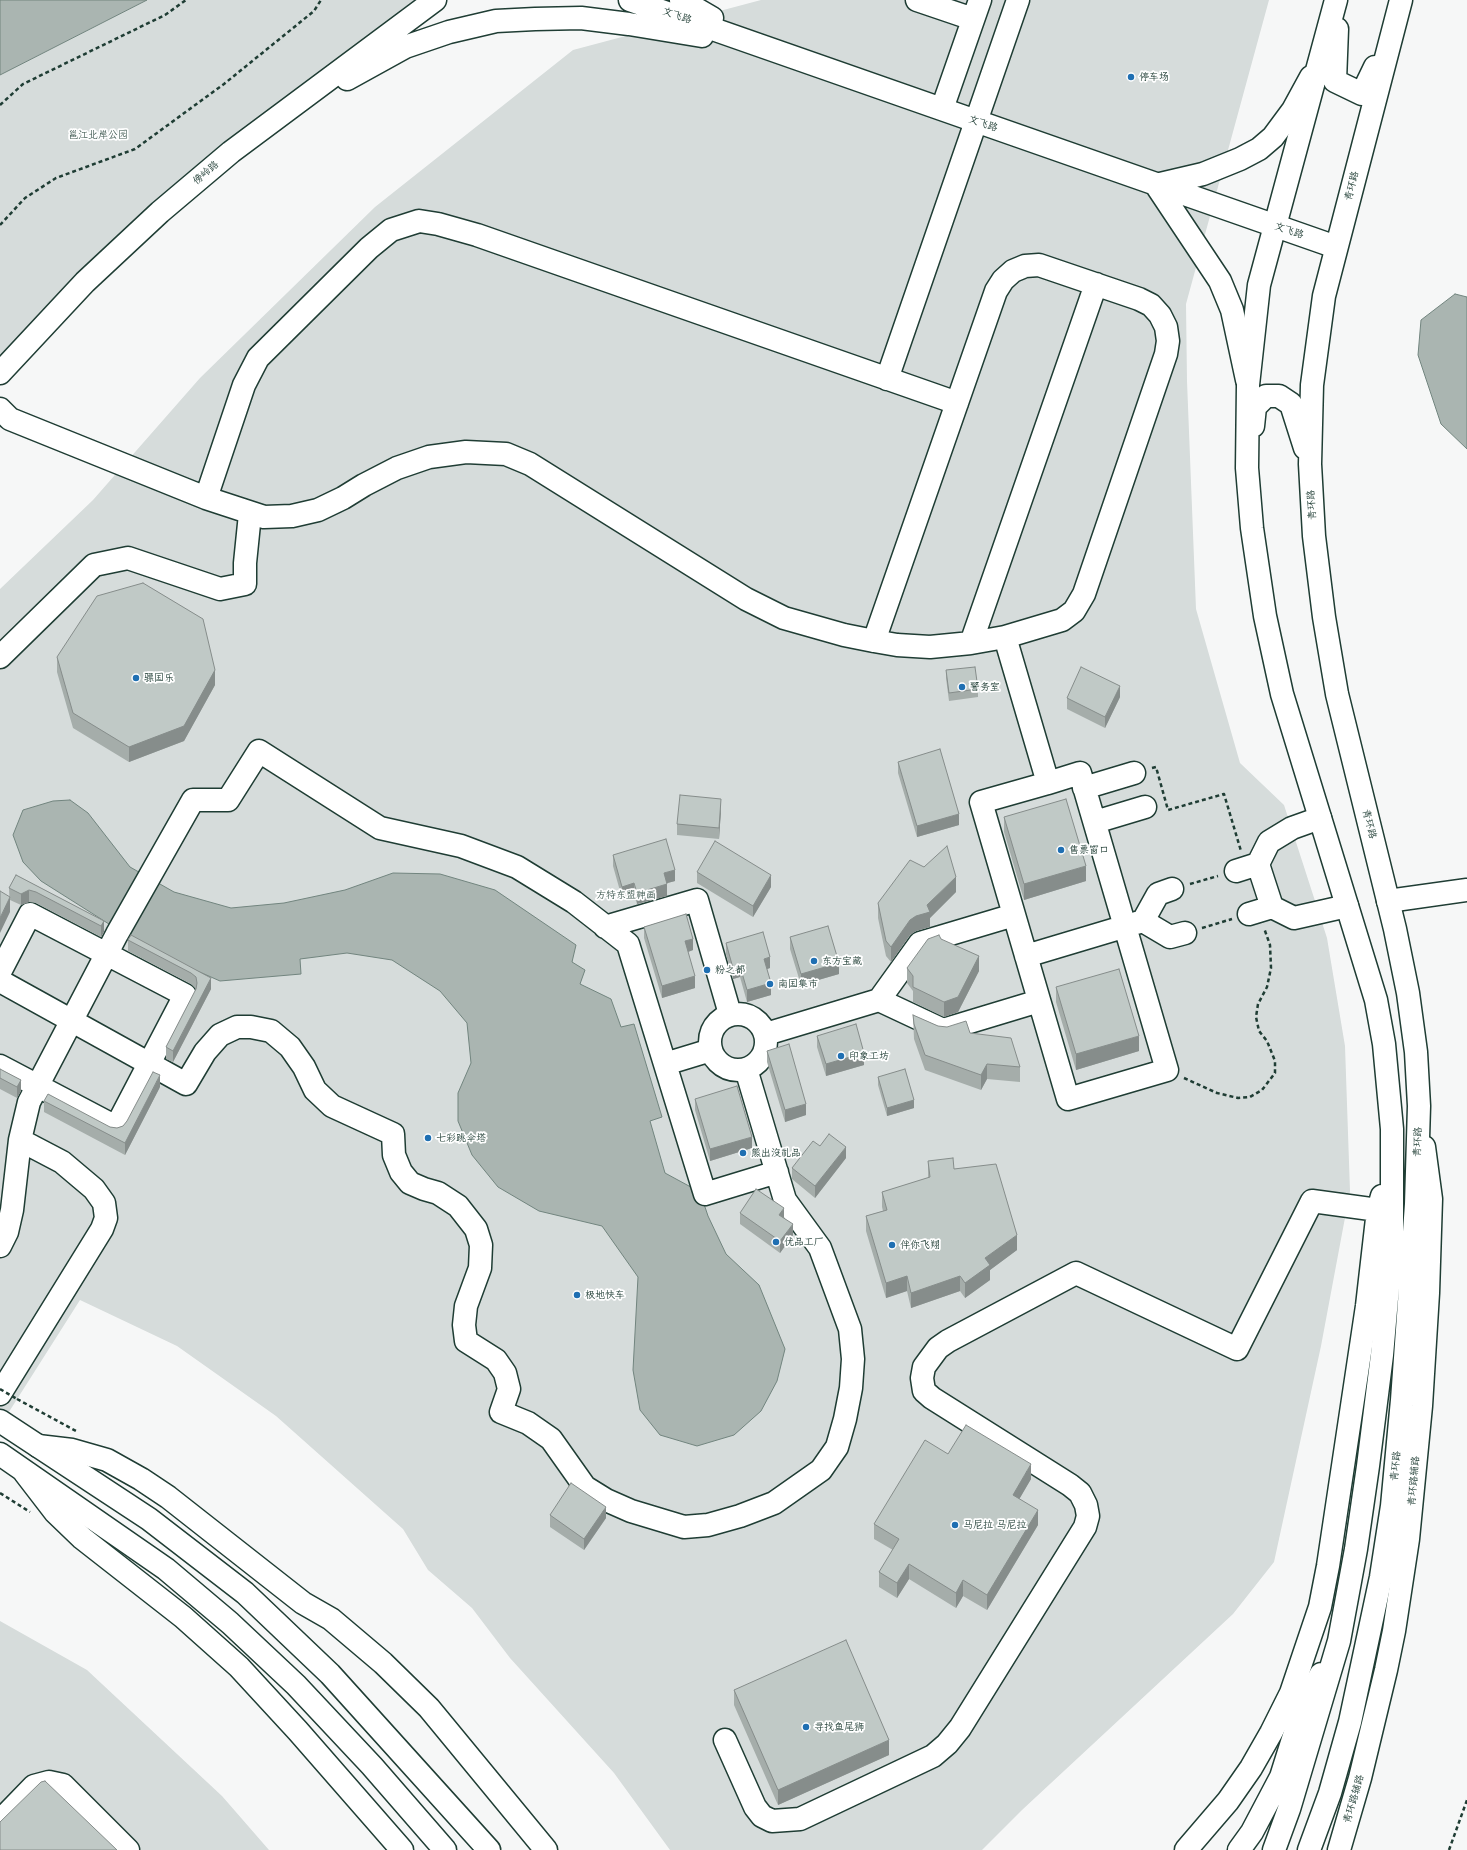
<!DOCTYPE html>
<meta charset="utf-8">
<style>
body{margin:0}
canvas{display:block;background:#f6f7f7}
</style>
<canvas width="1467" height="1850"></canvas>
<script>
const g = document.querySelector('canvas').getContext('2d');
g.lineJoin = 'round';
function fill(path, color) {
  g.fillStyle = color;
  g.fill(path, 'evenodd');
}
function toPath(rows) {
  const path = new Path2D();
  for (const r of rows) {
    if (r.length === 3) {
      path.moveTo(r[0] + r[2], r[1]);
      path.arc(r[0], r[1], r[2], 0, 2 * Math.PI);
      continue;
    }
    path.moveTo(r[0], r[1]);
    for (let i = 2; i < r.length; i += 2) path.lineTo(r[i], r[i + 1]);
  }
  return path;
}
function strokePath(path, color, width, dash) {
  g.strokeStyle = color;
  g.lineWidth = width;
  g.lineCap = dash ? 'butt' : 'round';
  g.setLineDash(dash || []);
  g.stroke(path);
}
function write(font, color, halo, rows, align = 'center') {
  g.font = font + ' "Shantell Sans","LXGW WenKai TC",sans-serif';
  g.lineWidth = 3.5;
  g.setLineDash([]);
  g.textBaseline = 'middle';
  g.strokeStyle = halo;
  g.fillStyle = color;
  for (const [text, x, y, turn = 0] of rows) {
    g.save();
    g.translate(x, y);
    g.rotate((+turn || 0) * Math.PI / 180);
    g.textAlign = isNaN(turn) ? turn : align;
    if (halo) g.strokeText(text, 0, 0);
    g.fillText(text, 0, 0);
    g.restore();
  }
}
const green = toPath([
 [147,0,435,0,231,152,0,373,0,75],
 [761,0,1269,0,1186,304,1187,381,1196,609,1240,763,1284,805,1327,938,1345,1046,1350,1191,1321,1346,1274,1562,1233,1614,1022,1810,982,1850,670,1850,614,1773,510,1658,472,1608,428,1570,403,1529,276,1416,177,1346,80,1300,0,1426,0,589,93,500,200,378,375,207,573,50],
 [0,1621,87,1670,222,1796,269,1850,0,1850]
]);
const water = toPath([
 [0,0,147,0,0,75,0,0],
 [1455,294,1467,297,1467,449,1441,424,1418,355,1421,320,1455,294],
 [70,800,88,813,130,867,174,892,231,908,284,903,345,890,393,873,440,874,495,890,576,945,572,962,585,970,580,984,611,999,621,1027,634,1024,662,1117,650,1121,665,1173,700,1192,708,1216,726,1254,759,1285,785,1349,777,1381,761,1411,734,1435,697,1446,660,1435,640,1410,633,1370,638,1277,602,1226,539,1211,498,1187,472,1155,458,1121,458,1093,471,1063,467,1023,440,991,392,960,347,953,300,959,301,974,220,981,150,950,41,881,23,862,13,835,23,810,53,801,70,800]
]);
const path = toPath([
 [0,105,23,84,165,15,186,0],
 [0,225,25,198,56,178,135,149,224,84,314,11,321,0],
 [1152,768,1156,767,1168,810,1224,794,1241,851],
 [1190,884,1218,876],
 [1202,928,1232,919],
 [1184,1078,1217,1093,1238,1098,1250,1097,1262,1090,1275,1073,1275,1061,1267,1041,1259,1031,1256,1017,1258,1004,1267,987,1271,968,1270,945,1264,928],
 [17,1399,76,1431],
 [0,1493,30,1512],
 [1449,1850,1467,1800]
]);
const minor = toPath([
 [630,0,1336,247],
 [681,0,712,18],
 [917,0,973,19],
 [347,79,405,47,449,32,496,21,535,19,581,18,629,24,702,36],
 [942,109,980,0],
 [1156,185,1220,281,1232,310,1247,380],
 [1156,185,1203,174,1240,159,1259,149,1273,137,1293,110,1311,77],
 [0,373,85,282,160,212,231,152,435,0],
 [887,379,1018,0],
 [0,409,10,419,206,498,264,517,292,516,318,510,343,498,364,485,397,468,429,457,466,452,506,454,530,464,746,599,784,618,844,635,874,641,897,645,930,647,971,643,1005,637,1062,620,1074,611,1084,594,1166,354,1168,341,1166,327,1160,315,1151,305,1139,299,1039,265,1025,266,1013,271,1003,280,996,291,874,641],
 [206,498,244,385,258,358,369,248,391,230,419,221,438,224,477,235,957,403],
 [1005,637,1048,783,981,802,1068,1099,1167,1070,1080,773,1048,783],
 [971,643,1096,284],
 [0,657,94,565,128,558,220,589,245,584,245,563,250,514],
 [1084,788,1134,773],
 [1320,818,1292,828,1269,842,1258,864,1272,907,1294,918,1347,906],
 [1095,822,1145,807],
 [1236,871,1258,864],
 [1172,889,1158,894,1143,921,1170,937,1185,933],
 [1388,901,1467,890],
 [1249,914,1272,907],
 [1014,915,920,943,879,1000,943,1030,1039,1001],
 [605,927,697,900,730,1014],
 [1026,956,1143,921],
 [0,972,30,914,185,995,116,1127,0,1066],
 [0,981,186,1084,205,1052,220,1035,237,1027,251,1027,271,1031,290,1047,304,1067,315,1090,332,1106,393,1134,394,1155,401,1172,410,1183,424,1189,438,1193,458,1206,476,1229,481,1245,480,1268,466,1306,464,1325,466,1341,496,1360,505,1373,509,1389,501,1412,528,1423,551,1439,585,1487,606,1500,631,1511,684,1527,708,1525,740,1516,774,1503,821,1470,837,1447,845,1419,851,1388,853,1359,850,1329,820,1248,785,1200,746,1069],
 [738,1042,28],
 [766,1034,879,1000],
 [665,1064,711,1050],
 [0,1246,7,1232,12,1210,20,1140,29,1102,117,934,193,800,228,800,259,751,380,828,461,846,517,867,574,902,628,944,705,1194,777,1172],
 [0,1394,102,1229,106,1218,104,1203,94,1189,62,1162,20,1140],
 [38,1446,72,1450,107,1460,141,1479,168,1497,303,1603,331,1619,383,1663,429,1708,546,1850],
 [25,1473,55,1512,82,1538,183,1617,239,1667,298,1731,402,1850],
 [725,1740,755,1807,762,1816,772,1821,800,1819,933,1756,947,1744,960,1728,1085,1527,1088,1516,1086,1505,1080,1493,1070,1485,932,1398,924,1391,922,1378,924,1367,938,1348,948,1341,1076,1273,1237,1349,1312,1201,1378,1210],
 [0,1821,34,1786,49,1782,63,1785,128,1850],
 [1186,1850,1228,1801,1251,1768,1271,1733,1291,1693,1320,1607,1328,1566,1367,1306,1378,1210,1382,1196],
 [1339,1850,1360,1778,1386,1670,1394,1631,1408,1539,1421,1406,1428,1293,1431,1199,1424,1147]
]);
const major = toPath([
 [1337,29,1335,81,1362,94,1375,67],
 [1253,426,1255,407,1266,396,1279,396,1291,404,1305,448],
 [0,1421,149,1519,245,1593,330,1674,489,1850],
 [0,1454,166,1569,230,1623,296,1685,372,1766,445,1850],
 [1239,1850,1252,1832,1281,1777,1304,1704,1321,1674],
 [1274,1850,1289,1809,1339,1641,1356,1549,1368,1466,1382,1355,1392,1242,1392,1129,1384,1044,1376,1000,1282,694,1265,616,1252,528,1247,468,1248,385,1259,285,1336,0],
 [1309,1850,1330,1793,1350,1722,1381,1577,1392,1506,1402,1400,1416,1204,1419,1106,1416,1052,1408,993,1395,929,1337,694,1324,617,1314,536,1310,464,1312,385,1324,296,1401,0]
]);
const pathBridge = toPath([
 [0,1389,17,1399]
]);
const wall = toPath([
 [57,657,215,685,184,741,129,762,73,728,57,672],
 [946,670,978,689,978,697,949,701,946,678],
 [1120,697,1105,728,1067,709,1067,698],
 [898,762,959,825,917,837,898,773],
 [721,810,719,839,677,835,677,824],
 [1004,817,1086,881,1024,900,1004,832],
 [613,855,675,881,667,883,667,896,637,904,634,895,622,898,613,866],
 [697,872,771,887,753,917,697,883],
 [16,875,104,921,104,932,101,937,36,903,29,902,21,905,10,900,10,912,9,888],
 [956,892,930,918,930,927,916,931,910,935,891,962,886,956,878,918,878,903],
 [644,927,693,950,688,952,695,988,662,998,644,938],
 [790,937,839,974,801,985,790,949],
 [941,939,979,971,958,1012,944,1017,913,1002,913,991,907,983,907,968],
 [128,940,211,978,211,989,173,1062,166,1059,166,1047,196,990,196,989,191,984,128,951],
 [726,943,770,968,767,969,771,995,747,1002,740,977,733,979,726,954],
 [1056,987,1139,1051,1076,1070,1056,1002],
 [913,1015,938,1026,970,1033,1020,1067,1020,1082,987,1079,981,1090,925,1070,914,1039],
 [817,1036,864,1065,826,1076,817,1047],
 [767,1051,806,1115,785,1122,767,1062],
 [0,1069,21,1080,21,1091,17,1098,0,1089],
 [878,1077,914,1108,887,1116,878,1085],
 [160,1087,125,1155,44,1112,44,1101,110,1127,117,1128,123,1126],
 [695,1099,752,1148,710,1161,695,1110],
 [846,1158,815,1198,792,1179,792,1168],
 [928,1161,954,1169,1017,1250,990,1270,990,1280,965,1298,960,1291,911,1308,907,1291,886,1298,866,1231,866,1216,883,1211,882,1207,882,1192,928,1178],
 [740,1213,793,1235,780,1253,740,1224],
 [948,1454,1031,1479,1019,1499,1038,1525,987,1610,963,1596,956,1608,909,1579,897,1598,879,1587,879,1572,893,1550,874,1539,874,1524],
 [550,1515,606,1518,584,1550,550,1527],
 [734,1690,889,1755,778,1805,734,1705]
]);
const shadedWall = toPath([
 [215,670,215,685,184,741,129,762,129,747],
 [1120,686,1120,697,1105,728,1105,717],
 [721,799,721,810,719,839,719,828],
 [959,814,959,825,917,837,917,826],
 [1086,866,1086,881,1024,900,1024,884],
 [675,870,675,881,664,884,664,873],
 [771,875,771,887,753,917,753,906],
 [956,877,956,892,930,918,930,927,916,931,910,935,891,962,891,947,910,920,927,905],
 [634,883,634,895,622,898,622,887],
 [667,884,667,896,637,904,637,893],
 [29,890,29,902,21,905,21,894],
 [10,897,10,912,0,933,0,918],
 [104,921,104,932,101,937,101,926],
 [693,939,693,950,685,953,685,941],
 [979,956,979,971,958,1012,944,1017,944,1002],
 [770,957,770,968,764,970,764,959],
 [839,963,839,974,801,985,801,974],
 [740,966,740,977,733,979,733,968],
 [695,976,695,988,662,998,662,986],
 [211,978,211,989,173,1062,173,1051],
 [771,983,771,995,747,1002,747,990],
 [1139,1036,1139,1051,1076,1070,1076,1054],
 [864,1053,864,1065,826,1076,826,1064],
 [987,1064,987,1079,981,1090,981,1075],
 [160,1075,160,1087,125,1155,125,1143],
 [21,1080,21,1091,17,1098,17,1087],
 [914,1100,914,1108,887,1116,887,1108],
 [806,1104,806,1115,785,1122,785,1110],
 [752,1137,752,1148,710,1161,710,1149],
 [846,1147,846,1158,815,1198,815,1186],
 [784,1208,784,1220,779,1215],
 [793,1224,793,1235,780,1253,780,1241],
 [1017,1235,1017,1250,990,1270,990,1280,965,1298,965,1283,985,1258],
 [907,1276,907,1291,886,1298,886,1283],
 [960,1276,960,1291,911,1308,911,1293],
 [1031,1464,1031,1479,1013,1510,1013,1495],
 [606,1507,606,1518,584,1550,584,1539],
 [1038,1510,1038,1525,987,1610,987,1595],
 [909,1564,909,1579,897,1598,897,1583],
 [963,1580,963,1596,956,1608,956,1593],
 [889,1740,889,1755,778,1805,778,1790]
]);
const building = toPath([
 [143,583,203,619,215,670,184,726,129,747,73,713,57,657,97,596,143,583],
 [975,667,978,689,949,693,946,670,975,667],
 [1081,667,1120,686,1105,717,1067,698,1081,667],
 [940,749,959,814,917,826,898,762,940,749],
 [680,795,721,799,719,828,677,824,680,795],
 [1066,799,1086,866,1024,884,1004,817,1066,799],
 [666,839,675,870,664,873,667,884,637,893,634,883,622,887,613,855,666,839],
 [715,841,771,875,753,906,697,872,715,841],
 [947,846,956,877,927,905,930,912,916,916,910,920,891,947,886,941,878,903,910,860,924,867,947,846],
 [16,875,104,921,101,926,36,892,29,890,21,894,9,888,16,875],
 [0,891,10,897,0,918,0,891],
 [686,914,693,939,685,941,695,976,662,986,644,927,686,914],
 [828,926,839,963,801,974,790,937,828,926],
 [763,932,770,957,764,959,771,983,747,990,740,966,733,968,726,943,763,932],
 [131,935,211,978,173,1051,166,1047,196,989,197,983,196,977,191,973,128,940,131,935],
 [939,935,941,939,979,956,958,997,944,1002,913,987,913,976,907,968,928,939,939,935],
 [1119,969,1139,1036,1076,1054,1056,987,1119,969],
 [913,1015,938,1026,947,1027,966,1021,970,1033,1011,1038,1020,1067,987,1064,981,1075,925,1055,914,1024,913,1015],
 [856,1024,864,1053,826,1064,817,1036,856,1024],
 [789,1044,806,1104,785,1110,767,1051,789,1044],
 [0,1069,21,1080,17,1087,0,1078,0,1069],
 [905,1069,914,1100,887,1108,878,1077,905,1069],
 [153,1072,160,1075,125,1143,44,1101,48,1094,110,1127,117,1128,123,1126,127,1121,153,1072],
 [737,1086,752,1137,710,1149,695,1099,737,1086],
 [829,1134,846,1147,815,1186,792,1168,813,1141,820,1146,829,1134],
 [953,1158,954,1169,996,1164,1017,1235,985,1258,990,1265,965,1283,960,1276,911,1293,907,1276,886,1283,866,1216,887,1210,882,1192,930,1177,928,1161,953,1158],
 [756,1189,784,1208,779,1215,793,1224,780,1241,740,1213,756,1189],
 [966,1425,1031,1464,1013,1495,1038,1510,987,1595,963,1580,956,1593,909,1564,897,1583,879,1572,899,1539,874,1524,925,1440,948,1454,966,1425],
 [571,1483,606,1507,584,1539,550,1515,571,1483],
 [846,1640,889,1740,778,1790,734,1690,846,1640],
 [45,1781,117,1850,0,1850,0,1822,41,1782,45,1781]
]);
const markers = [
 [1131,77,4,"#1f6fb2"],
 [136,678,4,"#1f6fb2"],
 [962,687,4,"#1f6fb2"],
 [1061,850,4,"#1f6fb2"],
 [814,961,4,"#1f6fb2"],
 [707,970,4,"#1f6fb2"],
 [770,984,4,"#1f6fb2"],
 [841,1056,4,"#1f6fb2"],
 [428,1138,4,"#1f6fb2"],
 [743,1153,4,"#1f6fb2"],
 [776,1242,4,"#1f6fb2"],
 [892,1245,4,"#1f6fb2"],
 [577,1295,4,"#1f6fb2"],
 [955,1525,4,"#1f6fb2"],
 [806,1727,4,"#1f6fb2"]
];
const streetNames = [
 ["文飞路",677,16,19],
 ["文飞路",983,124,19],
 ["傍岭路",206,173,-40],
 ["青环路",1352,186,-75],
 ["文飞路",1289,231,19],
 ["青环路",1312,505,-93],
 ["青环路",1369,824,76],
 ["青环路",1418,1142,-88],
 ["青环路",1396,1466,-84],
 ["青环路辅路",1414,1481,-85],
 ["青环路辅路",1354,1799,-74]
];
const poiNames = [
 ["停车场",1139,77],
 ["骠国乐",144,678],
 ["警务室",970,687],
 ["售票窗口",1069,850],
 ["东方宝藏",822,961],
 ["粉之都",715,970],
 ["南国集市",778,984],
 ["印象工坊",849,1056],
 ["七彩跳伞塔",436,1138],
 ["熊出没礼品",751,1153],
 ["优品工厂",784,1242],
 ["伴你飞翔",900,1245],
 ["极地快车",585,1295],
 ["马尼拉 马尼拉",963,1525],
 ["寻找鱼尾狮",814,1727]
];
const parkNames = [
 ["邕江北岸公园",98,135],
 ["方特东盟神画",626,895]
];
fill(green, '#d6dcdb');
fill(water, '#aab5b1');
strokePath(water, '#72857f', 1);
strokePath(minor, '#1f3d34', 25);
strokePath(major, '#1f3d34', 25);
strokePath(path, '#1f3d34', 2.5, [4, 3]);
strokePath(minor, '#fff', 22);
strokePath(major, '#fff', 22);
strokePath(pathBridge, '#1f3d34', 2.5, [4, 3]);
fill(wall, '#a5adaa');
fill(shadedWall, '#868d8b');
fill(building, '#c0c9c6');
strokePath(building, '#868d8b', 1);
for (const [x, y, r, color] of markers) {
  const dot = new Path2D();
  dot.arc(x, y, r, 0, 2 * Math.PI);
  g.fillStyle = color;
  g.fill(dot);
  strokePath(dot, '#fff', 1.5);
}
write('10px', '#1f3d34', '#fff', streetNames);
write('10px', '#1f3d34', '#fff', poiNames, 'left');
write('10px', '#445d55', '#fff', parkNames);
</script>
